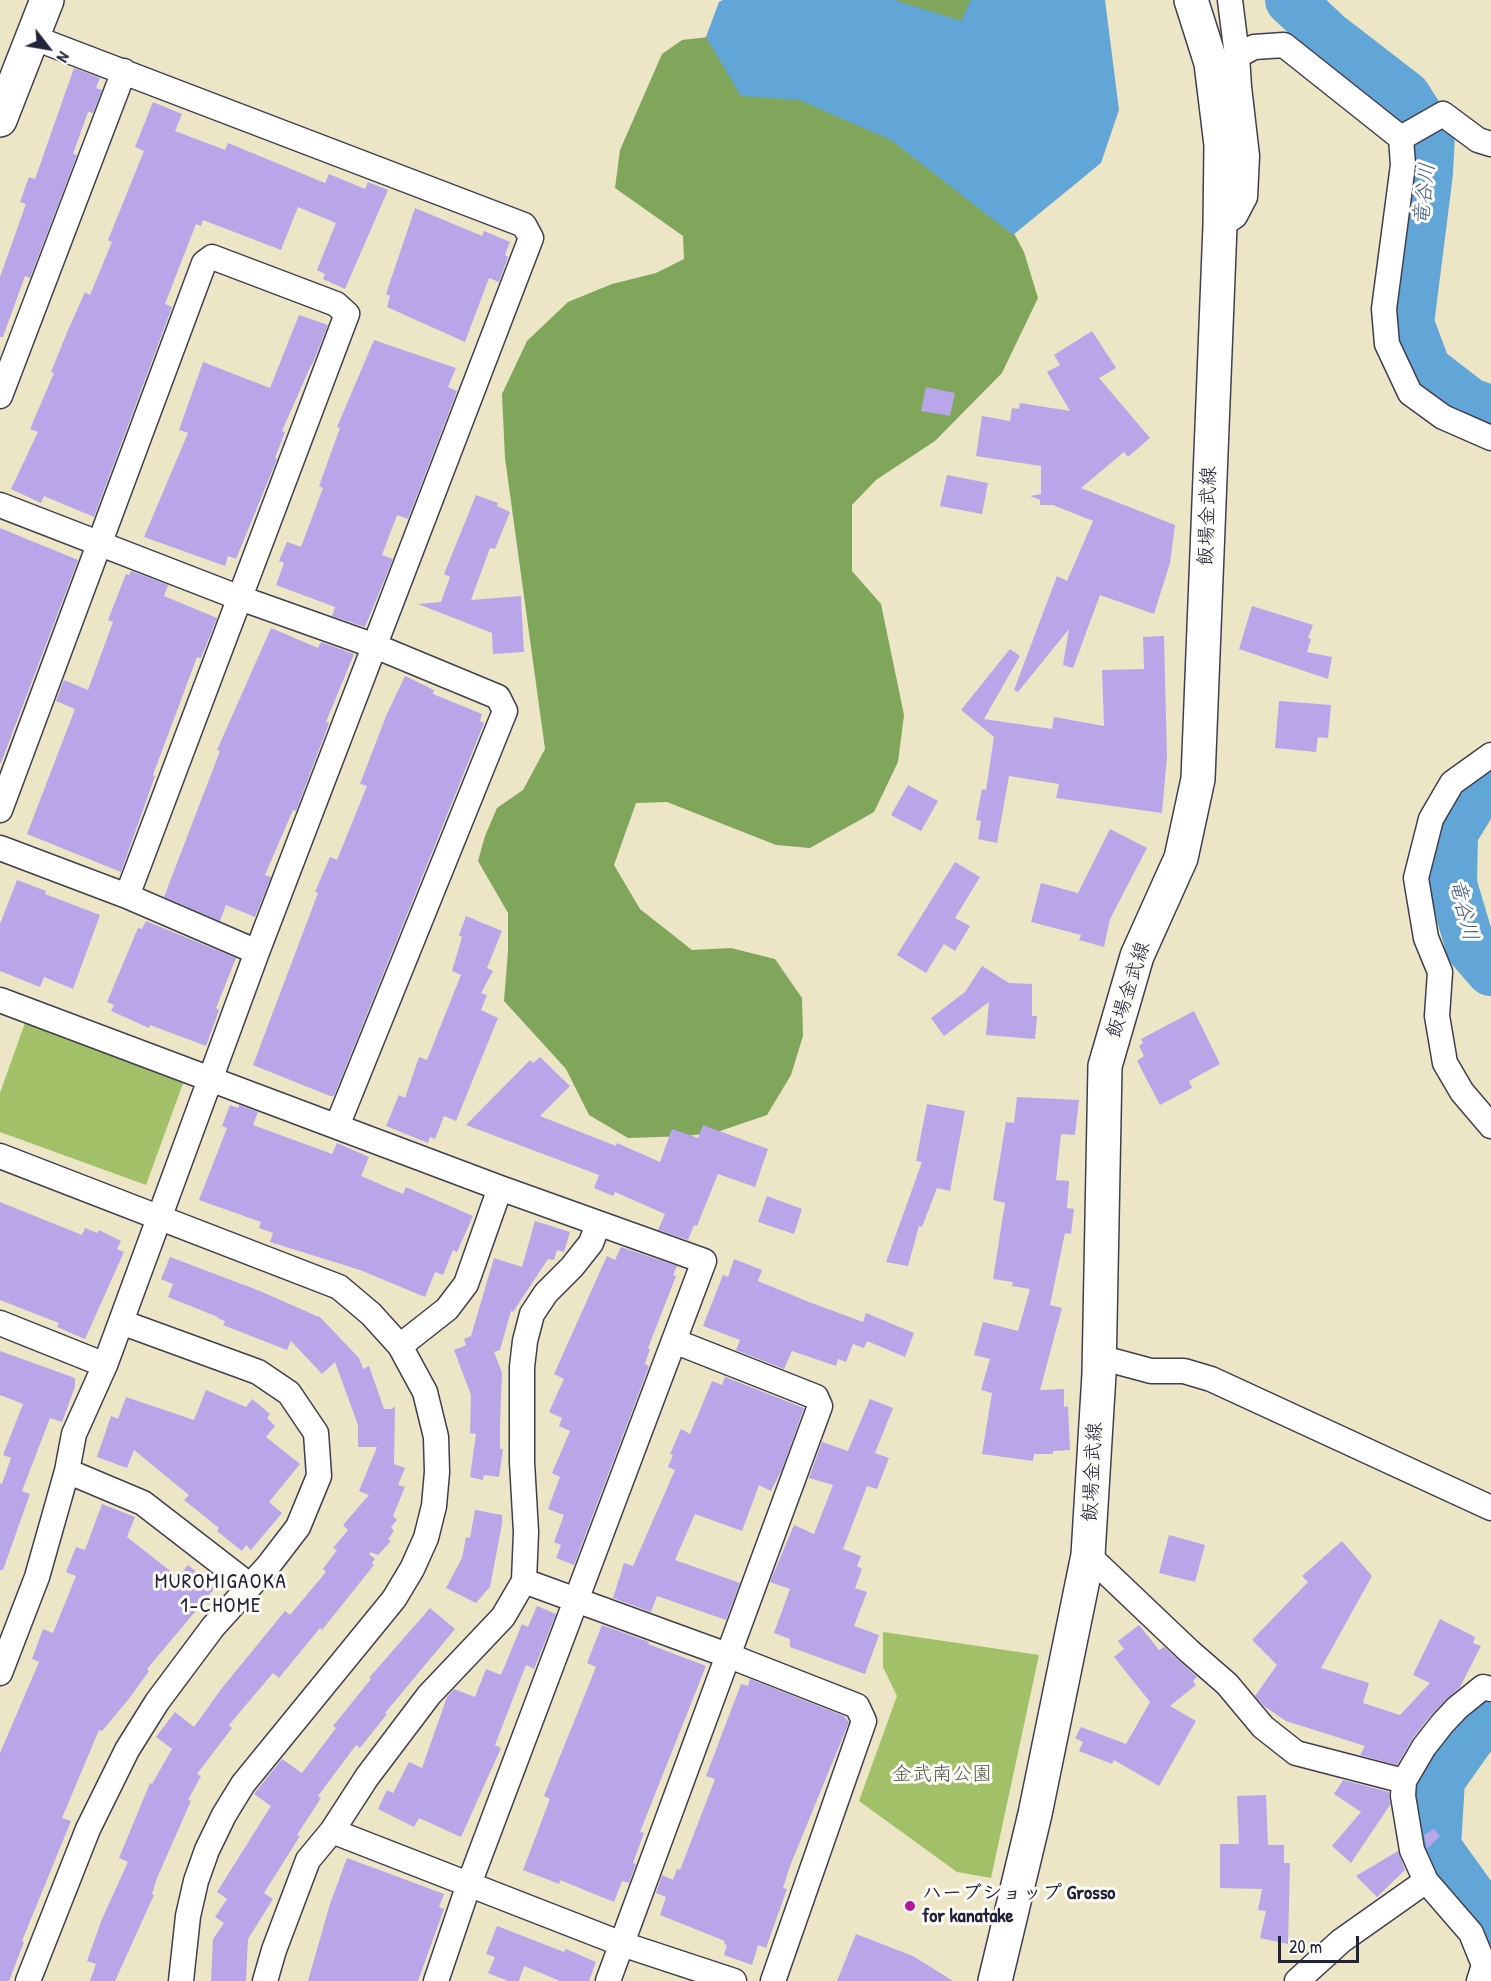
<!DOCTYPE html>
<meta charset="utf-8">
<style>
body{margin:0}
#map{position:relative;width:1491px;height:1981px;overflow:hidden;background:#ece6c7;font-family:"Patrick Hand",sans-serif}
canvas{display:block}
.north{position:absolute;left:18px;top:18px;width:60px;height:60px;-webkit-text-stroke:4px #fdfcf7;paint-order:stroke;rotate:121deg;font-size:16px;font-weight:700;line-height:24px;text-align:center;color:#22223b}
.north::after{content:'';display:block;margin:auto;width:21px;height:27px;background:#22223b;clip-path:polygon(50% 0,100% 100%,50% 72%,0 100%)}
.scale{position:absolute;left:1278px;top:1936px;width:81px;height:27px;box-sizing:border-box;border:3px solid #22223b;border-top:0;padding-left:8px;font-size:18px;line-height:21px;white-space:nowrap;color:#22223b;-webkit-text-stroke:4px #fdfcf7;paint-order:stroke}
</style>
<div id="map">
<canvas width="1491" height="1981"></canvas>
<div class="north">N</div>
<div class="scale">20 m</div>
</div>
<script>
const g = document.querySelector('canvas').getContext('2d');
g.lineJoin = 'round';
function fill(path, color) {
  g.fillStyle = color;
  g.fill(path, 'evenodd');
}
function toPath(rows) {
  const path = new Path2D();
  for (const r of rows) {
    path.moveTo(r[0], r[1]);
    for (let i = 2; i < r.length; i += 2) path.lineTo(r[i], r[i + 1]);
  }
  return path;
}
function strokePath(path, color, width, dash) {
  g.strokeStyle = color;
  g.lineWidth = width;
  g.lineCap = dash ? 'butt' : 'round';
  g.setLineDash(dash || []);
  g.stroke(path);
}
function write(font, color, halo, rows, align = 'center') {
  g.font = font + ' "Patrick Hand","Klee One",sans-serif';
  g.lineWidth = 6;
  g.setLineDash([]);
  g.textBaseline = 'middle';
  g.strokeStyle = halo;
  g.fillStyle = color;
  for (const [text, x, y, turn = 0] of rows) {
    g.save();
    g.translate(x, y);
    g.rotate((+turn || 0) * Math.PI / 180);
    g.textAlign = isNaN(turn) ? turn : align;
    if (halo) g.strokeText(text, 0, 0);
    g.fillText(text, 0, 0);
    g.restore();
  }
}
const green = toPath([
 [26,1020,185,1078,146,1185,0,1132,0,1093],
 [883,1632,1039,1655,991,1878,957,1872,859,1801,897,1696,883,1667]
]);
const forest = toPath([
 [876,0,1019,0,973,47],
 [745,33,996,200,1024,252,1038,298,1002,373,935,441,876,480,852,505,852,571,881,604,904,715,898,762,874,812,810,848,776,845,667,802,636,803,614,865,640,909,692,950,731,948,775,959,802,998,803,1036,791,1075,767,1115,720,1131,688,1136,628,1138,589,1115,566,1069,504,1001,508,951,508,913,478,861,485,836,497,808,523,790,545,749,505,458,502,394,527,341,568,302,612,284,656,273,684,259,683,236,615,188,620,150,662,54,682,40]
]);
const water = toPath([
 [723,0,894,0,961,21,971,0,1105,0,1119,110,1101,163,1013,235,891,140,799,100,741,96,706,37,719,2]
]);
const river = toPath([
 [1290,0,1327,35,1406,96,1430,134,1428,173,1409,323,1426,369,1470,403,1491,410],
 [1491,784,1479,791,1453,833,1452,884,1471,948,1491,971],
 [1491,1708,1440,1780,1436,1847,1487,1918,1491,1920]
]);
const building = toPath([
 [74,68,100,78,96,88,102,90,93,113,88,112,73,154,77,155,30,278,25,276,3,337,0,337,0,277,26,204,20,202,29,177,35,179],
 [153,102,182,114,175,131,225,150,228,143,325,183,329,174,365,189,368,182,388,190,345,289,323,279,325,274,317,270,336,223,298,207,281,250,203,220,201,226,196,224,165,304,172,307,94,517,44,496,41,503,11,489,38,432,30,429,54,373,51,372,68,330,85,292,90,295,112,242,108,240,144,151,135,147],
 [415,208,482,236,484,231,510,242,505,255,508,257,499,282,489,278,465,342,387,307,390,296,386,294],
 [299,315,328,325,312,365,311,365,282,431,285,432,275,458,277,459,236,559,228,556,225,566,144,537,188,433,179,430,203,362,270,388],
 [1092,331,1116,368,1099,378,1150,438,1128,457,1124,452,1081,488,1175,525,1170,563,1154,614,1100,595,1073,668,1063,665,1069,629,1018,692,1014,690,1057,576,1067,581,1093,521,1053,505,1040,505,1040,500,1030,496,1041,494,1041,466,976,456,982,416,1010,421,1012,408,1019,409,1020,403,1070,411,1047,372,1060,365,1054,355],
 [374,340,456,368,448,387,457,391,408,519,397,515,382,555,393,559,365,627,332,616,335,607,276,585,284,563,279,561,287,542,301,547,323,488,319,486,340,428,337,427],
 [926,387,955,393,950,416,921,411],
 [947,475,988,483,982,514,940,506],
 [476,495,498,503,497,506,510,512,495,549,490,548,471,600,521,596,524,652,493,654,492,633,418,604,441,602,450,577,444,574],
 [0,528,78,560,1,763,0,763],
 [131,571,168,585,164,596,217,618,201,658,197,657,153,775,155,776,121,872,27,834,75,709,56,701,64,680,88,690,113,622,108,620,126,574,129,575],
 [1252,606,1313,625,1308,638,1311,639,1307,652,1332,657,1328,679,1239,649],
 [271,628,318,648,321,642,354,654,326,722,329,723,296,811,293,810,265,875,271,877,255,917,226,905,220,921,164,897,220,751,217,750],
 [1164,636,1167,757,1162,813,1056,798,1059,784,1009,776,997,843,978,839,981,821,976,820,982,789,986,790,994,737,961,710,1010,649,1020,656,984,719,1052,729,1054,717,1104,726,1102,670,1144,669,1143,637],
 [405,676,434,690,433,694,482,714,480,721,484,723,334,1096,330,1096,253,1065,318,893,315,892,330,857,337,860,367,786,360,784,386,716],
 [1279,701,1331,705,1328,738,1318,737,1316,752,1275,748],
 [908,785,938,801,921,831,891,815],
 [1110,829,1147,848,1110,919,1104,947,1079,940,1081,935,1031,922,1041,883,1078,893],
 [955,862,980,877,955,918,970,926,955,951,944,944,926,973,897,955],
 [17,880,46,891,45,894,100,915,73,989,44,977,40,987,0,971,0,924],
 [466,916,502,931,487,968,493,971,481,993,487,995,481,1010,498,1018,456,1121,444,1116,435,1139,430,1137,428,1143,386,1126,399,1095,405,1098,419,1057,427,1060,461,975,452,971,462,937,459,935],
 [146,921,236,958,216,1008,219,1010,206,1046,150,1025,149,1028,111,1011,114,1005,107,1002,138,928,142,929],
 [982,966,1009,983,1032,984,1032,1016,1037,1016,1035,1039,986,1035,989,1002,944,1036,931,1018,965,992],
 [1194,1011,1220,1064,1189,1081,1192,1088,1160,1105,1137,1061,1144,1056,1139,1046,1143,1043,1141,1039],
 [540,1057,570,1086,540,1116,616,1146,617,1143,660,1162,672,1129,698,1138,703,1125,768,1149,755,1187,718,1174,697,1226,694,1225,688,1240,658,1230,665,1214,615,1192,613,1196,594,1188,599,1175,466,1125,530,1060,533,1063],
 [1017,1097,1079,1100,1075,1135,1061,1134,1056,1180,1069,1181,1067,1208,1074,1209,1071,1234,1065,1233,1050,1305,1062,1308,1040,1390,1064,1389,1064,1407,1068,1406,1070,1450,1053,1451,1053,1454,1034,1454,1033,1461,982,1454,992,1393,981,1390,990,1359,974,1355,983,1322,1018,1331,1030,1289,1012,1286,1013,1282,993,1279,1005,1203,993,1200,1006,1122,1014,1123],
 [927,1104,965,1111,950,1191,937,1188,922,1227,919,1226,908,1266,886,1262,922,1162,916,1161],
 [230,1105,238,1108,239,1105,258,1112,253,1125,332,1154,337,1143,369,1157,361,1176,403,1194,406,1187,473,1216,457,1252,453,1250,443,1275,435,1272,425,1297,360,1270,270,1242,273,1233,259,1228,261,1222,199,1200,227,1128,222,1126],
 [767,1196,802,1209,794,1234,758,1222],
 [0,1202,82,1235,85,1228,97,1233,99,1230,121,1241,117,1249,124,1252,85,1339,57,1327,59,1323,0,1300],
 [535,1221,570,1232,564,1252,557,1250,554,1260,548,1259,513,1312,511,1311,500,1350,494,1352,502,1373,500,1424,500,1449,503,1449,499,1477,484,1475,483,1480,470,1477,476,1434,470,1433,471,1395,454,1350,466,1345,464,1339,471,1336,494,1258,522,1267],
 [621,1247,677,1266,673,1275,676,1276,648,1348,650,1349,645,1364,649,1366,574,1565,556,1558,561,1545,554,1542,564,1515,548,1509,560,1477,552,1473,570,1431,559,1426,562,1418,549,1412,564,1379,554,1374,607,1256,615,1260],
 [170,1257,260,1291,319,1317,318,1315,359,1358,363,1369,369,1366,384,1409,392,1409,395,1406,394,1464,405,1468,398,1485,405,1487,393,1516,397,1520,391,1527,394,1531,388,1539,391,1541,378,1555,370,1552,369,1554,375,1559,372,1563,374,1565,322,1630,320,1628,279,1678,273,1673,229,1725,232,1728,197,1774,201,1776,188,1800,191,1801,157,1878,152,1894,154,1895,115,1981,90,1981,96,1964,87,1961,102,1919,128,1862,119,1858,150,1783,152,1784,172,1749,156,1737,175,1712,194,1727,222,1688,285,1611,290,1615,326,1572,323,1569,337,1550,333,1548,348,1530,343,1525,369,1495,359,1491,377,1447,358,1447,358,1425,335,1362,322,1374,291,1341,287,1350,223,1325,225,1321,217,1318,218,1317,168,1297,173,1284,161,1279],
 [734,1259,762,1270,758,1281,809,1302,863,1322,866,1313,914,1333,905,1357,867,1341,864,1348,853,1344,846,1362,838,1359,836,1366,792,1351,784,1369,736,1350,740,1340,703,1326,723,1275,728,1277],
 [0,1351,75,1378,75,1387,62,1422,50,1418,22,1491,30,1494,3,1570,0,1570,0,1483,2,1484,11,1458,3,1455,23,1404,0,1395],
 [725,1377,804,1408,782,1469,771,1491,759,1485,742,1531,695,1514,675,1560,740,1583,726,1620,657,1596,651,1612,613,1598,624,1563,633,1566,675,1470,668,1467,673,1455,670,1454,681,1429,690,1434,712,1381,722,1385],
 [206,1390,246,1407,252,1399,270,1414,267,1418,275,1426,266,1437,300,1464,269,1502,282,1513,251,1550,246,1545,242,1551,217,1531,219,1528,184,1500,189,1495,134,1450,127,1468,97,1457,111,1416,118,1419,126,1397,194,1420],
 [870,1399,893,1408,875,1453,889,1458,877,1489,867,1486,843,1549,861,1556,857,1566,862,1569,855,1588,867,1592,854,1626,879,1635,865,1674,790,1647,790,1639,774,1633,790,1589,770,1582,794,1525,814,1534,833,1485,809,1478,822,1442,848,1451],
 [102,1504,135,1517,127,1537,178,1577,188,1565,215,1588,147,1669,149,1671,128,1700,102,1731,99,1730,62,1818,71,1821,22,1941,24,1942,9,1981,0,1981,0,1753,39,1662,32,1659,43,1629,53,1633,76,1576,66,1572,76,1547,85,1550],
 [475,1510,502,1515,502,1524,490,1587,476,1603,446,1588,462,1558,466,1537,470,1538],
 [1169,1535,1205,1545,1195,1582,1159,1573],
 [1342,1541,1372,1576,1321,1668,1369,1683,1363,1703,1400,1715,1430,1683,1413,1675,1440,1619,1475,1637,1473,1643,1481,1646,1460,1687,1431,1715,1413,1738,1397,1765,1360,1755,1365,1746,1286,1721,1264,1706,1255,1696,1277,1665,1252,1640,1308,1582,1302,1576],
 [537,1606,556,1614,534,1669,526,1665,495,1745,501,1748,461,1837,419,1818,414,1827,378,1809,387,1790,393,1793,409,1762,422,1768,447,1697,454,1689,475,1697,486,1669,501,1675,522,1624,528,1627],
 [430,1608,455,1629,385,1713,387,1714,360,1748,356,1745,318,1796,321,1798,297,1835,300,1836,264,1893,273,1899,248,1939,246,1981,211,1981,213,1939,224,1923,215,1917,227,1899,217,1892,271,1806,254,1794,282,1759,302,1773,336,1728,333,1726,371,1679,369,1678],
 [602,1625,649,1642,648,1644,706,1666,640,1832,644,1833,633,1863,636,1864,629,1883,622,1881,614,1902,560,1880,559,1884,523,1870,550,1799,544,1796,596,1667,587,1663],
 [1139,1625,1159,1650,1164,1647,1197,1677,1193,1681,1196,1685,1170,1706,1196,1721,1159,1786,1114,1760,1112,1764,1079,1751,1083,1742,1075,1738,1081,1727,1126,1744,1150,1702,1114,1657,1124,1649,1118,1641],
 [750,1679,844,1716,849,1722,790,1866,783,1888,787,1889,766,1948,758,1945,752,1965,724,1955,727,1945,724,1944,725,1941,660,1915,666,1897,656,1893,662,1875,673,1880,677,1869,680,1870,715,1779,706,1776,741,1684,748,1686],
 [1343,1780,1389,1792,1390,1805,1351,1863,1332,1846,1361,1812,1334,1794],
 [1266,1795,1268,1845,1284,1845,1284,1863,1290,1863,1288,1944,1260,1938,1266,1911,1258,1910,1262,1889,1220,1888,1220,1844,1239,1844,1237,1796],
 [1434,1829,1440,1836,1427,1849,1424,1835],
 [1398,1851,1405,1870,1377,1897,1356,1876],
 [347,1858,444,1894,439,1907,444,1909,418,1981,308,1981,330,1904],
 [497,1926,564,1952,566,1949,596,1962,589,1981,560,1981,524,1966,519,1981,508,1981,488,1973,495,1957,486,1954],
 [856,1934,913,1956,953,1981,837,1981]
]);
const street = toPath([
 [1230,0,1237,56],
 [1401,138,1443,114,1478,140,1491,144],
 [1220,226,1235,216,1245,197,1247,156,1239,87,1237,56,1254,47,1284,45,1401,138,1403,165,1384,309,1387,344,1410,393,1443,417,1491,438],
 [0,396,124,71],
 [0,505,240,598,375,646,498,697,505,711,337,1126],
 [1491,755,1452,783,1431,819,1416,878,1426,938,1440,972,1437,1016,1445,1063,1462,1092,1491,1126],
 [0,810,204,263,212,257,336,304,347,314,127,896],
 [0,848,127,896,257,952],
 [0,1000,500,1188,704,1261,469,1884,436,1981],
 [0,1156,339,1287,371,1314,400,1346,425,1392,436,1437,437,1472,434,1506,426,1538,412,1569,394,1599,243,1784,224,1815,207,1850,196,1881,188,1916,181,1981],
 [0,1323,105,1365],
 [400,1346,447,1309,466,1284,500,1188],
 [1099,1357,1151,1371,1184,1371,1211,1379,1491,1508],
 [67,1471,143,1503,249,1585],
 [1088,1555,1189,1651,1227,1684,1263,1727,1296,1753,1404,1781],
 [524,1581,727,1655,857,1706,864,1721,773,1981],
 [0,1673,37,1577,67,1471,74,1434,105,1365,257,952,531,238,524,225,32,37],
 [332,1831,622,1944,734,1981],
 [28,1981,88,1829,127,1750,157,1702,213,1627,268,1566,298,1527,319,1476,316,1433,289,1393,258,1372,121,1322],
 [265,1981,274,1950,308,1860,332,1831,367,1777,429,1695,503,1617,524,1581,526,1532,522,1462,522,1367,525,1341,532,1314,546,1293,572,1267,591,1243,598,1224],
 [608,1981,820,1406,816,1397,674,1341],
 [1297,1981,1341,1941,1426,1881],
 [1479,1981,1484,1965,1471,1933,1426,1881,1412,1850,1403,1796,1404,1781,1424,1747,1442,1724,1457,1708,1483,1687,1491,1689]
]);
const secondary = toPath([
 [0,120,47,0],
 [995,1981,1035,1814,1088,1555,1099,1374,1105,1066,1137,956,1181,858,1198,779,1220,226,1221,145,1211,63,1191,0]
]);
const markers = [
 [910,1906,6,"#b5179e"]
];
const streetNames = [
 ["飯場金武線",1208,516,-88],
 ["飯場金武線",1129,990,-72],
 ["飯場金武線",1093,1472,-87]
];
const parkNames = [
 ["金武南公園",942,1775]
];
const poiNames = [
 ["ハーブショップ Grosso",922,1894],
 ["for kanatake",922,1917]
];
const waterNames = [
 ["竜谷川",1425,194,-84],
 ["竜谷川",1463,910,76]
];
const neighbourhoodNames = [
 ["MUROMIGAOKA",221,1582],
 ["1-CHOME",221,1606]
];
fill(green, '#a1c068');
fill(forest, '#80a65c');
fill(water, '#62a6d7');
strokePath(river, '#62a6d7', 50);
fill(building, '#b8a6e9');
strokePath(street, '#403f50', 27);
strokePath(secondary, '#403f50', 36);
strokePath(street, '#fff', 24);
strokePath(secondary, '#fff', 33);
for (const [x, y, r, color] of markers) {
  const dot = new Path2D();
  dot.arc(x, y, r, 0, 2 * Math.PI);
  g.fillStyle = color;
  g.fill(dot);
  strokePath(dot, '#fdfcf7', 2);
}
write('20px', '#22223b', '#fdfcf7', streetNames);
write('20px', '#4e594b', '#fdfcf7', parkNames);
write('bold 20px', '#22223b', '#fdfcf7', poiNames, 'left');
write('italic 21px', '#3f5d81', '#fdfcf7', waterNames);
g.letterSpacing = '1.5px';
write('21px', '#22223b', '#fdfcf7', neighbourhoodNames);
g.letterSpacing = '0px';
</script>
